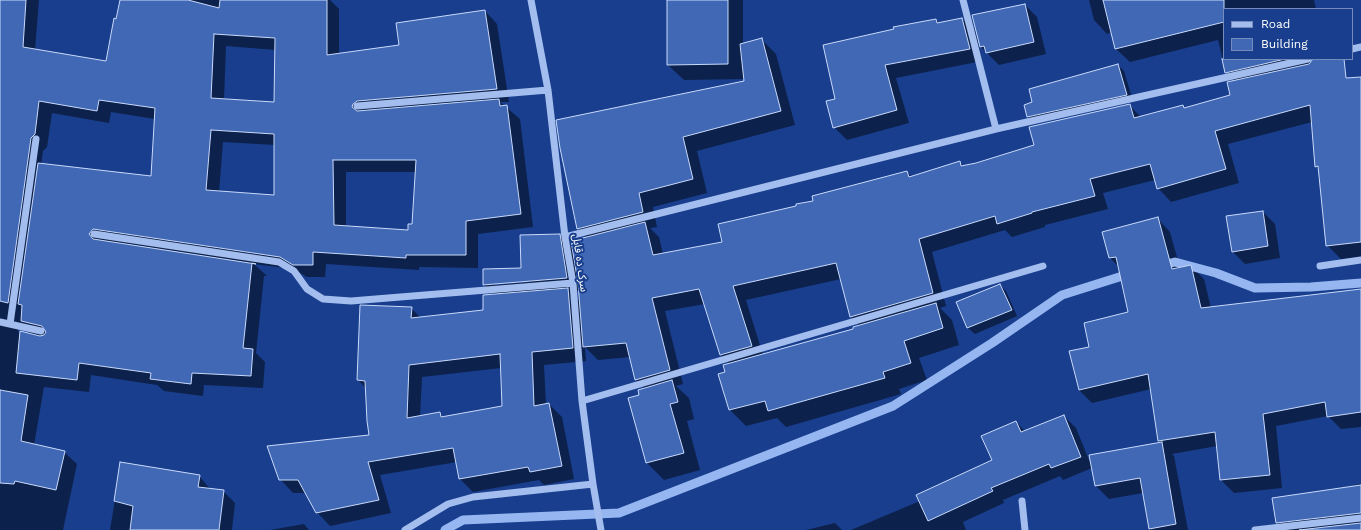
<!DOCTYPE html>
<meta charset="utf-8">
<style>
body{margin:0}
#map{position:relative;width:1361px;height:530px;overflow:hidden;background:#183e8d;font-family:"Work Sans",sans-serif}
canvas{display:block}
.legend{position:absolute;left:1223px;top:8px;width:130px;height:52px;box-sizing:border-box;background:#183e8d;border:1px solid #748bbb;margin:0;padding:5px 7px;list-style:none;font-size:12px;color:#fff}
.legend li{display:flex;align-items:center;gap:8px;height:20px}
.legend b{width:20px;border:1px solid #748bbb}
</style>
<div id="map">
<canvas width="1361" height="530"></canvas>
<ul class="legend">
<li><b style="height:5px;background:#a3bdee"></b>Road</li>
<li><b style="height:11px;background:#4168b5"></b>Building</li>
</ul>
</div>
<script>
const g = document.querySelector('canvas').getContext('2d');
g.lineJoin = 'round';
function fill(path, color) {
  g.fillStyle = color;
  g.fill(path, 'evenodd');
}
function toPath(rows) {
  const path = new Path2D();
  for (const r of rows) {
    path.moveTo(r[0], r[1]);
    for (let i = 2; i < r.length; i += 2) path.lineTo(r[i], r[i + 1]);
  }
  return path;
}
function strokePath(path, color, width, dash) {
  g.strokeStyle = color;
  g.lineWidth = width;
  g.lineCap = dash ? 'butt' : 'round';
  g.setLineDash(dash || []);
  g.stroke(path);
}
function write(font, color, halo, rows, align = 'center') {
  g.font = font + ' "Work Sans","Noto Sans Arabic",sans-serif';
  g.lineWidth = 4;
  g.setLineDash([]);
  g.textBaseline = 'middle';
  g.strokeStyle = halo;
  g.fillStyle = color;
  for (const [text, x, y, turn = 0] of rows) {
    g.save();
    g.translate(x, y);
    g.rotate((+turn || 0) * Math.PI / 180);
    g.textAlign = isNaN(turn) ? turn : align;
    if (halo) g.strokeText(text, 0, 0);
    g.fillText(text, 0, 0);
    g.restore();
  }
}
const shadow = toPath([
 [0,0,39,0,35,50,107,63,121,0,330,0,339,9,339,54,400,46,485,11,497,24,509,102,500,102,520,119,533,227,478,234,478,268,419,267,419,270,326,264,325,277,307,277,293,269,254,264,267,276,264,276,256,353,265,362,263,388,204,385,203,396,164,391,157,385,91,375,89,392,44,387,34,445,64,452,77,464,63,530,0,530],
 [226,46,276,50,275,103,224,100],
 [111,112,155,119,152,177,41,165,43,151,47,147,52,113,109,123],
 [223,142,275,145,275,196,219,192],
 [346,172,416,172,413,225,409,231,346,227],
 [19,323,32,335,18,332],
 [668,0,743,0,743,44,761,39,776,54,795,125,697,151,707,193,653,207,657,227,650,228,659,237,663,254,724,243,797,206,907,172,912,177,960,163,964,167,1035,146,1129,105,1141,117,1183,106,1185,109,1232,96,1235,81,1226,72,1218,40,1130,62,1116,49,1112,32,1107,34,1094,20,1089,0,1314,0,1316,9,1224,9,1224,59,1311,59,1316,80,1361,78,1361,257,1341,259,1327,245,1320,170,1316,166,1312,122,1228,144,1239,183,1171,202,1158,188,1155,180,1103,193,1108,209,1045,225,1045,227,1012,237,1005,230,932,252,946,306,940,308,952,320,959,345,919,358,927,380,899,389,901,394,786,427,777,418,746,426,730,410,720,374,726,372,730,364,721,355,705,304,665,311,683,384,676,386,689,398,694,419,687,421,700,470,664,480,647,463,629,399,640,396,645,389,636,380,630,357,598,360,585,347,586,361,544,365,546,405,549,404,562,417,574,479,544,485,539,480,473,492,460,479,457,462,380,475,391,513,330,526,317,512,306,493,293,493,280,479,370,436,367,389,358,380,411,308,421,318,484,311,495,295,484,285,522,269,559,235,573,249,587,238,578,228,745,82,745,79,684,80,668,65],
 [841,279,851,317,860,326,854,330,763,355,746,300],
 [530,280,530,282,495,285,495,283],
 [570,291,580,291,580,302],
 [501,368,503,407,443,417,440,414,420,417,422,377],
 [1025,5,1037,17,1046,54,999,65,981,47],
 [962,19,975,31,982,61,896,78,909,123,847,140,834,127,836,100,936,20,940,24],
 [1118,65,1124,71,1133,101,1034,123,1028,116],
 [1263,212,1275,224,1280,258,1245,264,1232,251],
 [1157,218,1170,232,1180,268,1191,266,1204,279,1211,308,1361,290,1361,427,1341,429,1328,416,1276,426,1282,488,1234,493,1221,480,1217,446,1172,454,1174,456,1188,530,1150,530,1143,493,1109,499,1095,485,1092,468,1063,480,1060,476,1003,500,1004,503,963,522,966,530,851,530,920,501,993,461,1016,422,1025,431,1064,416,1076,428,1091,465,1161,443,1159,441,1151,389,1092,403,1079,390,1070,352,1090,348,1129,313,1119,267,1110,258,1103,232],
 [1000,285,1006,291,1017,316,975,334,968,328,957,303],
 [121,463,199,476,211,490,223,491,235,503,232,530,110,530],
 [1361,484,1361,530,1285,530,1277,522,1354,487,1354,485],
 [835,523,842,530,806,530],
 [304,524,309,530,270,530]
]);
const stream = toPath([
 [1159,266,1175,262,1216,273,1255,288,1311,287,1361,283],
 [445,530,463,520,619,513,893,406,992,343,1062,295,1132,273]
]);
const building = toPath([
 [0,0,26,0,23,47,106,61,114,18,116,19,120,0,188,0,219,8,220,0,327,0,327,55,399,45,396,23,485,10,497,89,357,101,353,104,352,107,357,111,499,99,500,106,507,105,521,214,466,221,466,255,406,255,406,258,313,252,313,265,293,265,280,257,93,229,89,234,93,239,256,264,252,263,243,348,253,349,251,376,192,373,191,384,150,379,151,373,79,363,77,380,16,373,20,331,40,336,44,335,46,332,42,326,21,321,22,305,18,304,38,163,151,176,155,108,99,100,97,111,39,101,35,134,31,138,8,303,0,301,0,0],
 [214,34,275,38,274,102,211,98,214,34],
 [211,130,274,134,274,195,206,190,211,130],
 [333,160,416,160,412,224,408,224,408,230,334,225,333,160],
 [667,0,728,0,728,64,667,65,667,0],
 [1103,0,1224,0,1224,22,1115,49,1103,0],
 [1025,4,1034,42,986,53,984,46,980,47,972,15,1025,4],
 [962,18,970,49,885,65,897,110,833,128,826,101,835,99,823,45,894,29,893,27,936,19,937,23,962,18],
 [762,38,781,111,683,137,693,179,639,193,643,212,577,229,560,148,556,120,744,81,740,44,762,38],
 [1222,59,1285,59,1225,73,1222,59],
 [1313,59,1344,59,1346,78,1361,77,1361,242,1326,246,1318,166,1315,167,1310,105,1215,131,1226,169,1157,189,1150,164,1090,179,1095,196,1032,212,1032,213,997,224,995,216,919,239,933,293,850,317,836,263,733,286,752,346,720,355,699,289,652,298,670,370,635,380,626,343,583,347,578,283,571,241,645,222,653,255,722,242,718,224,796,206,796,204,813,201,812,196,907,171,909,177,960,161,961,166,976,163,1034,145,1029,127,1130,104,1134,118,1183,105,1184,108,1230,95,1227,82,1309,64,1313,59],
 [1118,64,1127,95,1027,117,1024,105,1032,102,1029,89,1118,64],
 [1263,211,1268,246,1232,252,1226,216,1263,211],
 [1158,217,1172,269,1191,265,1201,308,1361,289,1361,412,1327,417,1325,402,1263,414,1270,475,1220,480,1215,432,1158,441,1148,374,1079,390,1069,351,1089,347,1084,323,1128,312,1116,257,1109,258,1102,232,1158,217],
 [560,234,567,278,483,285,483,269,521,268,520,235,560,234],
 [1000,284,1012,310,967,328,956,302,1000,284],
 [568,288,573,348,532,352,534,406,549,403,562,466,530,472,528,467,459,479,453,448,368,462,379,500,316,513,298,480,279,480,267,446,369,435,367,421,365,381,357,380,360,305,412,307,411,318,483,310,483,295,568,288],
 [500,354,502,406,441,417,440,412,407,418,409,365,500,354],
 [936,303,943,328,904,341,911,363,883,372,885,378,768,411,765,401,729,410,718,374,725,372,723,365,853,329,853,327,936,303],
 [672,380,678,402,670,404,684,453,646,463,628,398,639,395,638,390,672,380],
 [0,390,28,395,21,441,65,451,56,490,15,481,14,484,0,483,0,390],
 [1064,415,1081,457,1051,468,1049,464,991,488,993,491,928,521,916,495,992,460,981,436,1016,421,1021,432,1064,415],
 [1162,442,1176,524,1149,529,1140,478,1095,486,1089,455,1162,442],
 [120,462,200,475,198,487,224,490,219,530,130,530,133,506,114,501,120,462],
 [1361,485,1361,513,1276,523,1272,498,1361,485],
 [1361,523,1361,530,1299,530,1361,523]
]);
const minor = toPath([
 [531,0,548,90,565,237,573,283,582,401,593,484,601,530],
 [963,0,996,129],
 [1352,49,1361,47],
 [357,106,548,90],
 [94,234,279,262,294,271,307,289,323,299,351,301,573,283],
 [565,237,996,129,1308,59],
 [1320,266,1361,260],
 [0,322,41,331],
 [10,324,36,139],
 [582,401,1043,266],
 [1022,501,1025,530],
 [405,530,448,504,473,497,593,484],
 [1255,530,1361,518]
]);
const streetNames = [
 ["سرک ده قابل",580,263,82]
];
fill(shadow, '#0007');
strokePath(stream, '#96b6f1', 9);
fill(building, '#4168b5');
strokePath(building, '#c9dafa', 1);
strokePath(minor, '#a3bdee', 7);
write('11px', '#fff', '#183e8d', streetNames);
</script>
